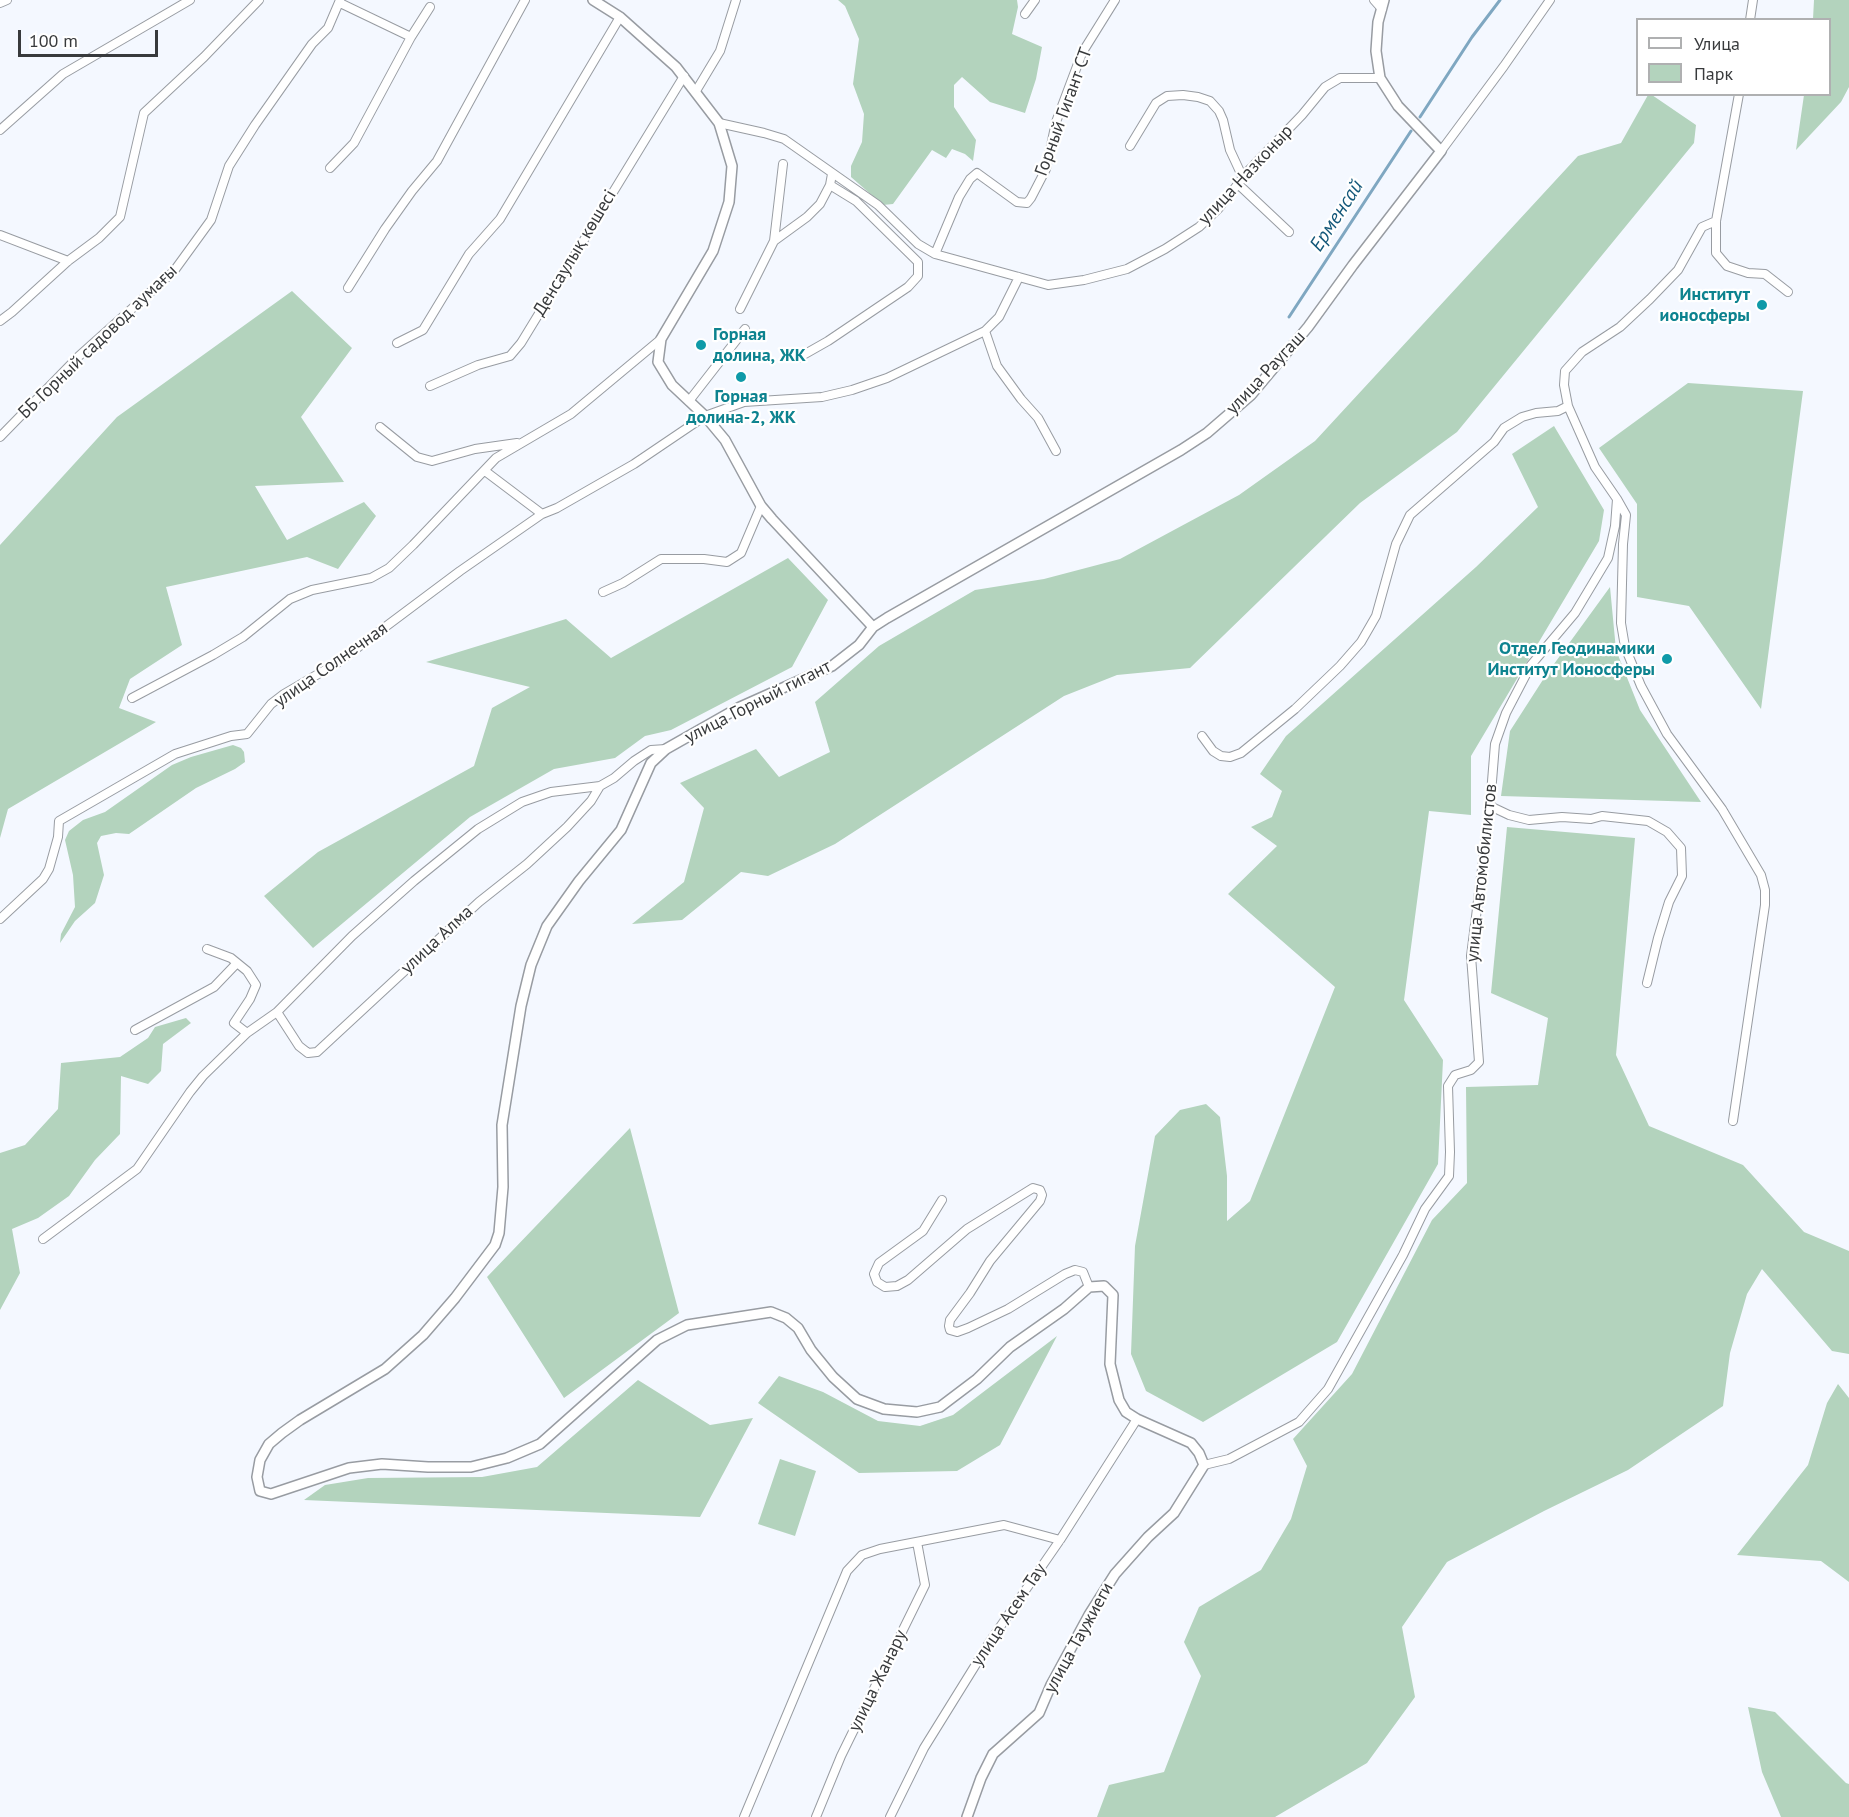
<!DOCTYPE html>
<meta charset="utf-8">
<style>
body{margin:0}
#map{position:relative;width:1849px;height:1817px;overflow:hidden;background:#f4f8ff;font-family:"PT Sans",sans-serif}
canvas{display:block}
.legend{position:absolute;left:1636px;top:18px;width:195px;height:78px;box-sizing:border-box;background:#fff;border:2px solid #afb0b1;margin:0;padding:8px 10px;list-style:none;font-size:18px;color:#383a3c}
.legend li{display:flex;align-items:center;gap:12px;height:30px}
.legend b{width:30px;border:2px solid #afb0b1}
.scale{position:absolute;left:18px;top:30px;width:140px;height:27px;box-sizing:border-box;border:3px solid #383a3c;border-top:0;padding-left:8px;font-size:18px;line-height:21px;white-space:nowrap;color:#383a3c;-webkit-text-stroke:4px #fff;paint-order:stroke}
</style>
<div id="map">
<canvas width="1849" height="1817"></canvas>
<ul class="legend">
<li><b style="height:8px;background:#fff"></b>Улица</li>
<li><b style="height:16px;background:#b3d3bd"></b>Парк</li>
</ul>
<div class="scale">100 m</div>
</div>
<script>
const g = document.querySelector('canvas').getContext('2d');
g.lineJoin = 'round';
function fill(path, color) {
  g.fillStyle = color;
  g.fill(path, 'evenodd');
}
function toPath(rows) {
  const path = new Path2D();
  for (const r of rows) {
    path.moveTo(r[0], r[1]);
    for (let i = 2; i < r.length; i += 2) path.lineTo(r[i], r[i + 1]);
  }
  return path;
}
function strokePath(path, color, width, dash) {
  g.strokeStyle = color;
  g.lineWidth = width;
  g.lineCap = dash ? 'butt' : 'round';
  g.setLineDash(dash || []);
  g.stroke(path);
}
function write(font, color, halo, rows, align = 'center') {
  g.font = font + ' "PT Sans",sans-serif';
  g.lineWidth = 4.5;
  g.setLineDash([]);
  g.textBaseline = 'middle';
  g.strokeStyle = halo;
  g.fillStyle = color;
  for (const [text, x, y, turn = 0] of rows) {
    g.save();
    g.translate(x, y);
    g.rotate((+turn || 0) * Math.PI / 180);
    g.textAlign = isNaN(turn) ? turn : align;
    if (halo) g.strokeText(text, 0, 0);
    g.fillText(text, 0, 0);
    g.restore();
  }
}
const green = toPath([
 [838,0,1017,0,1018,7,1012,34,1042,47,1036,79,1025,113,990,102,962,77,954,85,954,107,976,140,973,161,965,154,952,149,946,158,932,150,893,204,883,205,851,177,851,166,862,142,864,114,853,84,859,39,845,6],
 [1814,0,1849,0,1849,87,1841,102,1796,150,1804,95,1830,94,1830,20,1813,19],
 [1648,95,1652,95,1696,125,1694,143,1457,432,1360,503,1190,668,1117,675,1064,696,835,844,768,876,741,872,682,920,632,924,684,882,704,808,680,783,756,749,779,777,830,752,815,702,879,646,975,590,1044,579,1120,559,1239,495,1315,441,1578,156,1621,143],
 [292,291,352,348,301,417,344,482,255,486,287,540,364,502,376,516,338,569,307,557,166,587,182,645,130,679,119,708,156,722,8,809,0,838,0,545,117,417],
 [1688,383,1803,391,1761,709,1689,606,1637,597,1637,504,1599,448],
 [1554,426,1604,510,1599,541,1471,756,1471,815,1429,811,1404,1000,1443,1060,1438,1164,1337,1342,1203,1422,1146,1391,1131,1354,1135,1246,1155,1136,1180,1110,1206,1104,1220,1117,1227,1176,1227,1221,1250,1201,1335,987,1228,894,1277,846,1251,827,1272,817,1282,791,1260,774,1286,736,1476,567,1538,507,1512,454],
 [788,558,828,600,792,667,671,730,645,736,615,758,554,769,470,817,313,948,264,896,318,852,474,766,492,708,530,687,426,662,566,619,611,658],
 [1610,587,1616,650,1640,710,1701,802,1501,796,1510,731,1546,675],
 [233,745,241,748,244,752,245,762,235,769,196,788,129,834,116,833,101,836,97,843,104,875,95,903,75,921,60,943,61,934,75,907,73,875,65,840,69,831,83,820,105,812,172,765,191,757],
 [1507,827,1635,838,1616,1055,1649,1126,1743,1165,1804,1232,1849,1251,1849,1354,1832,1351,1762,1269,1747,1294,1730,1353,1723,1406,1628,1470,1544,1511,1447,1562,1402,1627,1415,1697,1367,1763,1275,1817,1097,1817,1109,1785,1164,1772,1201,1676,1184,1642,1199,1607,1261,1570,1291,1519,1307,1466,1293,1439,1352,1374,1432,1220,1467,1183,1466,1087,1538,1085,1548,1018,1491,993],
 [186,1018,191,1023,163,1044,161,1071,148,1084,121,1076,120,1134,95,1160,69,1196,38,1218,12,1229,20,1273,0,1310,0,1153,25,1145,58,1109,61,1063,120,1057,148,1038,155,1027],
 [630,1128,679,1313,564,1398,487,1277],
 [1057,1336,1000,1445,957,1471,859,1473,758,1403,779,1376,823,1392,878,1421,920,1426,953,1415],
 [638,1380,710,1425,753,1418,700,1517,304,1500,325,1485,368,1478,482,1477,537,1467],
 [1838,1384,1849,1398,1849,1582,1821,1561,1737,1555,1808,1465,1827,1403],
 [780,1459,816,1471,795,1536,758,1524],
 [1748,1707,1775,1712,1846,1783,1849,1784,1849,1817,1781,1817,1762,1772]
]);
const stream = toPath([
 [1420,117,1472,37,1500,0],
 [1289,317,1411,131]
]);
const minor = toPath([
 [1374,0,1382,9],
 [0,3,7,0],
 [1025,14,1035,0],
 [1750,20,1753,0],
 [411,37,430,7],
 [696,91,720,51,736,0],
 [1739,94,1716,221,1716,253,1727,266,1748,273,1765,274,1788,292],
 [719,123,764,133,784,139,878,205,918,244,935,254,1048,285,1084,280,1127,269,1165,249,1199,227,1219,208,1249,170,1302,115,1325,87,1340,78,1380,78],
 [0,130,63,74,190,0],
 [1130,146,1156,103,1167,96,1183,95,1198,97,1210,101,1219,111,1223,120,1230,150,1243,178],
 [1441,151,1504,66,1550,0],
 [783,164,774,241,807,217,820,204,830,185],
 [330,168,354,143,411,37,340,3],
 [1238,184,1289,232],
 [0,235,68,261],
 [935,254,959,197,970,179,977,173,1017,202,1027,203,1031,198,1046,169,1056,122,1082,53,1115,0],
 [348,288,385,229,412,191,437,161,525,0],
 [740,309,774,241],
 [0,321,12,312,68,261,99,238,120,217,144,113,204,57,259,0],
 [985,331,997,366,1021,399,1038,418,1056,451],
 [397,343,423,330,469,254,500,219,620,17],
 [798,358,828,341,908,287,918,276,918,262,856,201,830,185,832,174],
 [430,386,478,365,510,356,521,343,684,76],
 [689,401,745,329],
 [380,427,417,457,432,461,475,449,517,443],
 [0,437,79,356,174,271,211,220,229,166,255,125,312,44,328,28,340,0],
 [1617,499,1626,515,1623,544,1621,623,1625,647,1641,686,1667,734,1722,809,1761,875,1765,890,1765,905,1733,1121],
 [542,514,557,508,634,464,705,416,744,402,822,397,852,390,887,378,985,331,999,317,1019,277],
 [603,592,623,583,661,559,704,559,727,562,741,553,761,506],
 [132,698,213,655,243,637,290,599,312,590,371,578,389,568,413,545,496,458,571,414,661,339],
 [1202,736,1213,751,1221,756,1230,757,1241,753,1295,709,1340,666,1361,642,1376,616,1396,544,1410,515,1494,442,1504,428,1522,417,1536,413,1558,411,1568,406],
 [1490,806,1509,815,1529,820,1562,817,1591,819,1602,816,1648,821,1667,832,1681,848,1682,876,1669,902,1658,938,1647,983],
 [0,919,43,879,49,869,58,837,59,821,175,754,231,736,247,734,271,704,284,694,337,663,460,571,542,514,485,471],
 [207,949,231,958,247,971,256,985,250,999,234,1023,247,1033],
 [277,1012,299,1046,308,1053,317,1052,479,902,527,864,567,827,591,801,600,786],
 [135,1030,214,987,237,963],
 [942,1200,923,1231,879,1263,874,1274,877,1282,885,1287,897,1286,908,1280,967,1229,1033,1188,1040,1190,1042,1195,1040,1201,990,1261,970,1293,950,1320,949,1326,950,1330,957,1332,968,1328,1008,1309,1065,1274,1075,1270,1083,1272,1089,1287],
 [43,1239,137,1169,190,1092,203,1076,247,1033,277,1012,352,936,414,881,478,829,522,802,551,792,600,786,614,778,634,761,651,750,666,749],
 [1204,1465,1229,1459,1299,1422,1328,1389,1403,1255,1425,1209,1449,1176,1450,1152,1448,1086,1455,1075,1471,1070,1479,1062,1471,956,1490,806,1495,744,1506,713,1531,665,1575,613,1608,558,1615,526,1617,499,1595,467,1568,406,1564,385,1565,371,1582,352,1620,327,1650,299,1678,270,1702,227,1716,221],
 [744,1817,847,1571,862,1555,880,1549,1004,1525,1060,1540],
 [816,1817,841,1756,925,1585,917,1542],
 [890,1817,924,1748,991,1640,1060,1540,1137,1419]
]);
const tertiary = toPath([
 [593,0,620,17,676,67,719,123,732,166,729,202,713,251,661,339,658,362,672,385,705,416,725,440,761,506,772,519,873,627],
 [967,1817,981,1778,993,1754,1039,1713,1051,1685,1089,1615,1115,1574,1148,1537,1174,1513,1204,1465,1199,1453,1191,1443,1137,1419,1126,1412,1119,1400,1110,1364,1113,1295,1104,1286,1089,1287,1064,1309,1010,1347,977,1379,940,1407,917,1412,884,1409,857,1399,833,1377,811,1350,798,1328,786,1318,771,1312,687,1325,657,1340,540,1444,507,1458,471,1467,428,1467,382,1464,349,1468,271,1494,260,1491,257,1477,260,1460,269,1444,282,1433,300,1420,385,1369,423,1335,455,1298,495,1245,499,1233,503,1187,502,1125,521,1006,531,965,547,926,579,881,621,830,651,763,666,749,740,707,832,666,859,645,873,627,887,618,1181,450,1207,433,1251,395,1308,327,1353,265,1441,151,1398,106,1380,78,1376,51,1378,22,1384,0]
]);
const markers = [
 [1762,305,6,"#0f9aa8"],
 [701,345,6,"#0f9aa8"],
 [741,377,6,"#0f9aa8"],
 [1667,659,6,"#0f9aa8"]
];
const streetNames = [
 ["Горный Гигант СТ",1064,112,-70],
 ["улица Назконыр",1246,175,-47],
 ["Денсаулық көшесі",575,253,-59],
 ["ББ Горный садовод аумағы",98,342,-44],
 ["улица Раугаш",1266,373,-47],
 ["улица Солнечная",331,665,-35],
 ["улица Горный гигант",758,702,-27],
 ["улица Автомобилистов",1482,873,-84],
 ["улица Алма",437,940,-43],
 ["улица Асем Тау",1009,1615,-56],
 ["улица Таужиеги",1079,1638,-61],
 ["улица Жанару",878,1681,-64]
];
const cultureNames = [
 ["Институт",1750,295],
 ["ионосферы",1750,316],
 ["Горная",713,335,"left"],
 ["долина, ЖК",713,356,"left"],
 ["Горная",741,397,"center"],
 ["долина-2, ЖК",741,418,"center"],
 ["Отдел Геодинамики",1655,649],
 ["Институт Ионосферы",1655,670]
];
const waterNames = [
 ["Ерменсай",1337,216,-57]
];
fill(green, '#b3d3bd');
strokePath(stream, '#7fa7c1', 3);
strokePath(minor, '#989ca2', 10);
strokePath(tertiary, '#989ca2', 12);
strokePath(minor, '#fff', 8);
strokePath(tertiary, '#fff', 9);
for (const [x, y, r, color] of markers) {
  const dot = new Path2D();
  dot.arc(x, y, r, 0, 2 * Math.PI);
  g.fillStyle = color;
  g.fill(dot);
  strokePath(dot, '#fff', 2);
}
write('18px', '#383a3c', '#fff', streetNames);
write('bold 18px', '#0d838f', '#fff', cultureNames, 'right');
write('italic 20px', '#14587a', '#fff', waterNames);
</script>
